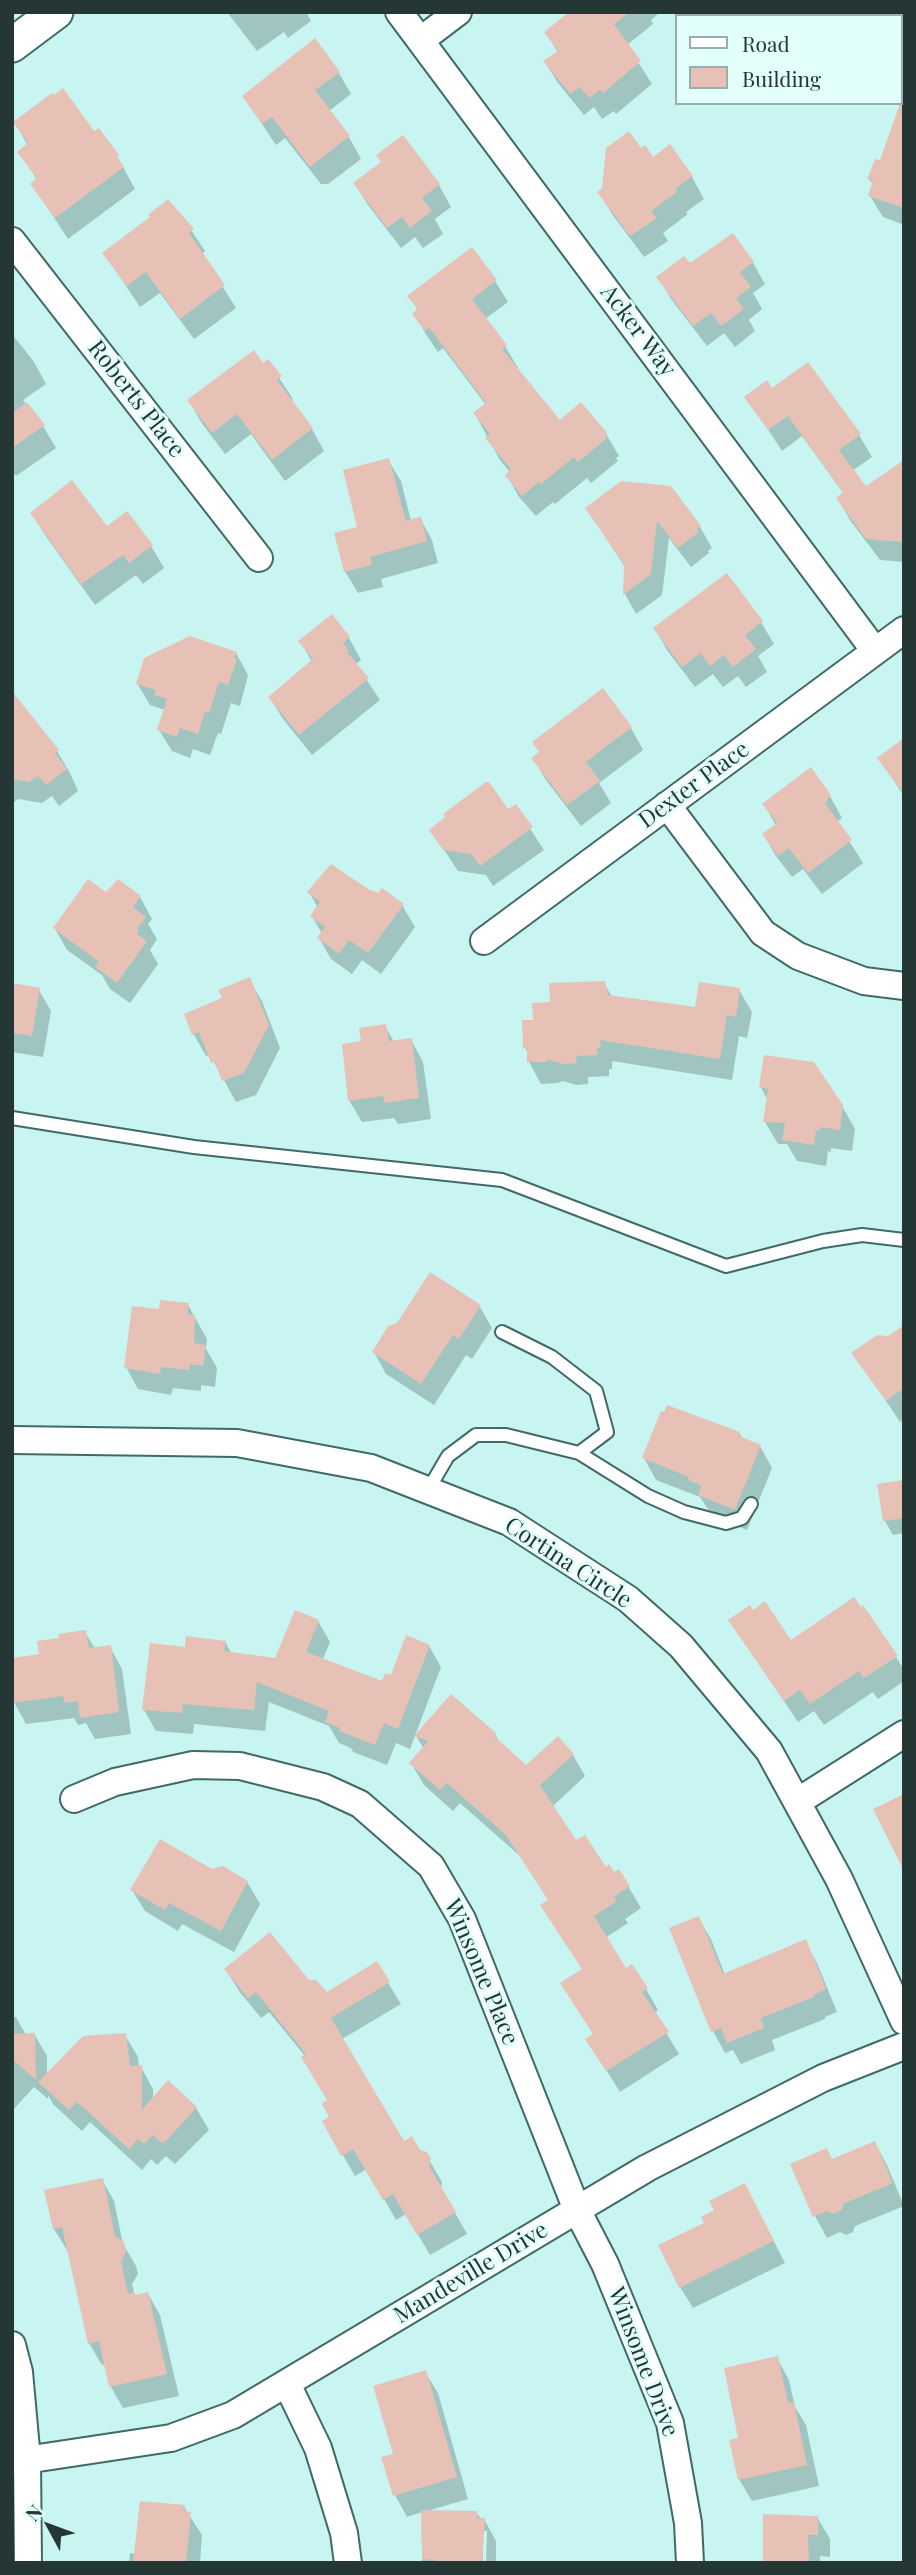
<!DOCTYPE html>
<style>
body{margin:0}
#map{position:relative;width:916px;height:2575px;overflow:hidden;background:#c8f5f1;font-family:"Playfair Display",serif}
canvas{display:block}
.frame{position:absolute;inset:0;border:14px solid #253735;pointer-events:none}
.legend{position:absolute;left:675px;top:14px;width:228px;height:91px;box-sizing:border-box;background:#e3fffb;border:2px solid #97afac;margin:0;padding:9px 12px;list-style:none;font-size:21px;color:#253735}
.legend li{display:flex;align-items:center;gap:14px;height:35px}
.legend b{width:35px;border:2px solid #97afac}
.north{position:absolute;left:14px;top:2491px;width:70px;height:70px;-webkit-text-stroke:5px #e3fffb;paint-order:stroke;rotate:311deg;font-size:19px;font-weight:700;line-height:28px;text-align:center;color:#253735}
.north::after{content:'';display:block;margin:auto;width:24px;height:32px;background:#253735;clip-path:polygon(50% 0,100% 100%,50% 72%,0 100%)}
</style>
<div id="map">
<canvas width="916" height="2575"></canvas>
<div class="frame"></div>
<ul class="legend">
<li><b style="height:9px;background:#fff"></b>Road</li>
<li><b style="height:19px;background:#e7c0b6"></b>Building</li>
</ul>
<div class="north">N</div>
</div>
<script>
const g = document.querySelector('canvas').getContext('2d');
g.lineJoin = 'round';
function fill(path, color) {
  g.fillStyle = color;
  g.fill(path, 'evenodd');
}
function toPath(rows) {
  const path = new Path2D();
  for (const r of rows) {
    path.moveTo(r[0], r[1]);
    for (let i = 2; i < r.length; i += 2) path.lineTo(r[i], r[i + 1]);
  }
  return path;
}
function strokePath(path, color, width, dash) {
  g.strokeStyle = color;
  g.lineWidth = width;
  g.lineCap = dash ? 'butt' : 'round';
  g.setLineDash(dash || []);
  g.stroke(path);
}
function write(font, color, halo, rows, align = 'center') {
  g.font = font + ' "Playfair Display",serif';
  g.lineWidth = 6;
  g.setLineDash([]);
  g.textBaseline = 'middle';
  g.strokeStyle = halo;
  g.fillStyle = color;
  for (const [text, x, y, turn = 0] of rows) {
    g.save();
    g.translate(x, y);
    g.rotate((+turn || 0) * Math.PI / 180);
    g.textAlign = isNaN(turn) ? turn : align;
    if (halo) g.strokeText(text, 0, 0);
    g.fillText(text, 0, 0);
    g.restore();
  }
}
const shadow = toPath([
 [227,12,306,12,311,21,288,38,284,32,257,51],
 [574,12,656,12,657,15,651,20,653,24,627,45,652,84,616,114,614,111,602,119,594,107,584,115,558,83,545,62,558,53,546,32],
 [736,12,854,12,857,16,738,16],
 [339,73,351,94,329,111,349,137,361,159,328,184,321,184,285,138,276,145,244,97],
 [904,106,904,225,883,217,870,196,874,186,869,179,881,162],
 [15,123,94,133,117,156,135,189,68,239,32,184,37,180,20,152,28,146],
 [403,137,439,185,451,207,435,219,443,234,423,248,415,237,401,248,368,205,355,184,383,164],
 [641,150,653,159,692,177,704,199,686,212,688,214,663,233,668,241,644,257,612,214,599,192],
 [179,212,205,251,202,254,236,308,194,339,160,293,140,307,104,253],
 [753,263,765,284,753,293,762,309,749,320,755,331,735,347,724,333,707,346,671,299,659,278,689,265],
 [495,281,508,302,485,319,505,346,518,368,516,369,559,422,606,434,619,456,616,458,618,461,591,483,587,478,555,504,553,502,536,516,519,497,507,475,510,472,500,460,475,414,486,405,443,348,438,352,427,336,414,314,418,311,410,296],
 [12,334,34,362,46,384,23,400,43,426,56,448,16,476,12,471],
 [268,361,293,399,290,401,312,429,324,451,285,481,251,434,225,454,201,422,189,400],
 [808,364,859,435,872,457,852,471,866,489,904,470,904,562,880,560,850,520,838,499,844,494,802,436,782,451,747,397,772,390],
 [388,460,401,481,411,521,420,518,432,540,438,563,381,579,383,587,358,593,345,571,360,528],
 [670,487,700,527,712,548,708,551,709,553,691,567,669,538,662,595,636,614,625,594,625,567,587,509],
 [32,514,107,528,151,546,164,568,143,584,136,575,95,605,45,535],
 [726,575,761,622,774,644,758,656,767,672,746,687,738,676,723,687,713,674,695,687,667,650,655,628],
 [349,638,361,660,356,664,380,700,312,755,283,719,270,698,312,662,301,642],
 [236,653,248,675,240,706,231,703,221,734,218,733,210,755,193,749,190,758,172,751,159,730,165,710,150,705,137,683],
 [603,691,631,728,643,750,599,783,611,803,581,826,546,780,533,758],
 [12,717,57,751,70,773,78,791,59,806,52,796,42,803,18,799,14,802,12,800],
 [904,740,904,796,879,759],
 [830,796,842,818,837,822,863,863,822,894,803,869,792,877,776,856,764,835,776,826,764,804],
 [515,806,544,850,493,886,486,875,458,871,431,830,508,811],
 [309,892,378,896,402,905,415,927,381,974,362,960,352,974,331,959,319,938,322,934,312,916,318,908],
 [140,897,152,919,148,924,157,939,150,950,158,964,130,1003,110,989,102,975,67,950,55,929],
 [249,980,262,1001,280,1048,256,1095,236,1102,210,1055,206,1056,194,1035,186,1015,224,999],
 [604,983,612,997,697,1009,739,990,752,1012,747,1038,739,1036,732,1080,612,1061,612,1069,609,1069,609,1076,588,1077,588,1084,577,1085,562,1081,558,1083,541,1084,529,1062,528,1054,525,1047,535,1021,552,1004],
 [12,985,39,990,51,1011,43,1057,12,1052],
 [385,1026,394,1042,411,1040,423,1062,431,1119,398,1124,394,1118,362,1122,349,1100,363,1043],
 [761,1087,842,1106,855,1129,852,1151,831,1148,831,1152,828,1151,826,1166,797,1161,787,1144,778,1144,765,1122,768,1101],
 [188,1305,207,1339,206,1349,217,1368,215,1387,201,1385,201,1391,173,1388,171,1395,138,1389,126,1367,160,1311],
 [480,1307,492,1328,472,1359,466,1355,434,1405,386,1374,374,1352],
 [904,1327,904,1419,900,1422,854,1353,888,1338],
 [739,1433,743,1439,760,1446,772,1468,747,1530,713,1517,700,1497,656,1480,644,1458],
 [904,1483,904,1533,893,1535,885,1521],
 [318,1621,330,1642,322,1661,383,1684,429,1646,441,1667,410,1749,396,1743,387,1765,353,1752,351,1748,339,1743,329,1726,269,1702,265,1731,194,1724,193,1734,156,1731,144,1710,186,1649,225,1642,232,1654,276,1660],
 [730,1621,790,1643,896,1657,904,1670,904,1681,878,1699,873,1692,824,1725,814,1711,798,1722],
 [85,1632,95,1649,110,1647,122,1669,131,1734,95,1739,86,1723,78,1725,74,1718,26,1724,14,1702,61,1640],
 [495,1734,501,1745,526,1767,573,1755,585,1776,552,1807,576,1843,613,1875,619,1871,641,1908,625,1919,628,1923,605,1938,626,1970,646,1989,658,2010,654,2013,679,2054,620,2092,600,2060,583,1971,549,1901,521,1857,460,1803,453,1811,424,1785,411,1763,424,1749,416,1736],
 [211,1871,247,1882,260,1904,234,1952,182,1924,178,1931,145,1911,132,1890],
 [698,1918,711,1939,725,1975,805,1942,817,1963,837,2012,825,2017,825,2019,772,2040,775,2050,741,2064,733,2050,725,2053,713,2031,671,1929],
 [376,1963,401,2004,342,2039,403,2144,425,2153,442,2182,441,2188,467,2234,430,2255,406,2214,396,2220,367,2169,355,2176,324,2122,332,2118,329,2101,305,2056,269,2012,261,2018,239,1991,226,1970,308,1981,326,1994],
 [12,2017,16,2017,26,2035,34,2034,47,2056,47,2075,125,2035,138,2057,139,2067,141,2067,153,2089,153,2099,168,2083,196,2108,209,2130,175,2164,166,2156,157,2165,151,2159,142,2170,90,2122,82,2131,53,2104,48,2095,48,2099,34,2087,12,2111],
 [875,2143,887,2165,904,2206,855,2226,853,2232,846,2235,840,2232,827,2238,815,2216,833,2161],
 [102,2180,114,2201,123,2244,136,2266,138,2274,132,2284,135,2296,148,2294,160,2315,179,2396,123,2408,111,2387,106,2364,102,2365,89,2343,69,2250,67,2250,54,2229],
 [745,2185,785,2263,693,2308,680,2287,706,2224],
 [777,2358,789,2380,795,2407,806,2425,819,2486,752,2501,739,2479,740,2439],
 [425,2372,438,2393,468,2499,427,2511,476,2512,481,2519,484,2519,496,2541,496,2563,486,2563,487,2531,483,2531,483,2563,422,2563,422,2512,407,2517,395,2495,396,2455],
 [184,2507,202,2535,200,2563,129,2563,130,2553,135,2554],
 [817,2517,830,2539,830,2557,820,2556,820,2563,765,2563]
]);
const building = toPath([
 [569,12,630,12,614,24,641,61,603,93,600,90,589,98,580,87,570,94,543,61,558,51,544,32],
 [315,38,340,72,315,90,350,136,310,167,272,117,262,124,242,96],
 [63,88,94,131,99,128,119,155,117,157,124,167,55,218,30,184,37,178,17,152,28,143,13,122,52,93,54,95],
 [901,101,904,102,904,208,868,196,873,181,867,179,875,159,880,160],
 [629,131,641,148,645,145,653,157,670,144,693,176,675,189,677,192,651,211,657,218,630,236,597,192,602,188,606,148],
 [403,135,440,184,422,198,432,211,410,228,402,217,387,228,353,183,381,162,376,155],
 [168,199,194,229,189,233,225,285,180,319,146,272,127,286,102,253,150,217,148,215],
 [733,233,754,262,740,272,751,287,736,298,744,309,721,326,711,313,693,326,656,277,684,256,690,263],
 [472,247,497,280,472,299,507,345,502,349,560,420,581,402,607,433,605,436,607,438,578,462,574,457,541,484,539,482,522,496,505,475,511,469,485,438,490,434,473,413,486,403,429,327,425,331,412,314,418,309,407,296],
 [254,350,263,363,268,359,282,376,277,380,313,428,272,460,237,414,212,433,187,400],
 [808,362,861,434,839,450,866,486,904,460,904,542,866,539,836,498,843,492,788,416,768,430,744,397,767,380,772,388],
 [27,402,45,425,12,448,12,413],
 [389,458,406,521,421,516,427,541,370,557,372,565,344,572,334,533,357,527,343,470],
 [72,480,107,526,127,511,153,545,129,563,123,555,81,584,30,513],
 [621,481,671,486,701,526,697,529,699,532,678,548,657,521,651,574,623,595,624,564,585,508],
 [727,573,763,621,745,635,756,649,733,667,724,655,710,666,700,653,682,667,653,628],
 [332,614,350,637,343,643,349,651,347,652,369,678,299,735,268,697,313,659,298,641],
 [190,636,237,652,234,658,237,659,228,685,219,682,209,713,205,712,198,734,180,728,177,737,157,730,167,699,154,695,156,690,136,684,144,658],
 [603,688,632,727,586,762,600,781,567,805,531,758,539,752,532,742],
 [12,691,59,750,55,753,67,769,46,785,38,776,29,782,12,779],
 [904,738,904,794,877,758],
 [811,767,831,795,825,803,852,840,808,873,789,848,778,856,762,834,777,823,762,804],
 [486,782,489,782,508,809,516,804,533,827,480,866,471,854,443,850,429,830,445,817,443,814],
 [331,864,371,891,372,890,378,893,382,888,404,904,368,953,349,940,339,954,317,938,325,927,310,916,320,902,307,892],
 [88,879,106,892,118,879,141,896,133,907,146,917,137,929,139,931,137,934,147,941,117,983,95,967,99,962,53,928],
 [250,977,269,1025,244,1073,222,1081,215,1062,211,1063,199,1032,192,1035,184,1014,222,998,218,990],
 [605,981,608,995,695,1007,699,982,740,988,736,1017,727,1015,720,1059,600,1040,601,1048,597,1048,598,1055,576,1056,577,1063,563,1064,549,1060,545,1062,527,1062,527,1048,523,1048,522,1020,533,1020,532,1003,550,1002,549,983],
 [12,983,40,988,32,1036,12,1033],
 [386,1024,389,1041,412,1038,419,1098,384,1103,383,1096,348,1101,342,1044,361,1041,359,1028],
 [764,1055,814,1062,843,1105,840,1130,820,1127,819,1131,816,1130,814,1145,782,1140,785,1123,763,1122,768,1089,759,1087],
 [430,1272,481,1305,459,1339,453,1335,421,1384,372,1352,388,1326,397,1323],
 [160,1300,189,1303,187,1314,195,1315,194,1343,206,1345,203,1366,190,1364,189,1370,161,1367,160,1374,124,1368,132,1306,159,1309],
 [904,1325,904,1388,886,1401,851,1353,877,1335,888,1336],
 [667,1405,740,1432,739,1436,761,1445,735,1510,698,1495,702,1486,688,1480,689,1477,642,1458,661,1411,664,1412],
 [904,1480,904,1518,883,1521,877,1484],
 [854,1597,861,1607,863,1605,898,1656,864,1678,859,1671,810,1704,800,1690,784,1701,728,1620,750,1605,753,1610,765,1601,791,1640],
 [295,1610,319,1620,306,1652,382,1681,385,1673,391,1675,406,1635,430,1645,398,1729,384,1723,375,1745,339,1731,340,1728,325,1722,329,1711,257,1682,254,1710,183,1704,182,1713,142,1710,150,1643,185,1647,186,1636,226,1641,224,1651,275,1658],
 [86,1630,89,1648,111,1645,119,1712,80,1718,78,1701,64,1703,63,1696,12,1703,12,1658,39,1654,37,1641,59,1638,58,1634],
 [451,1694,496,1733,494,1736,526,1765,558,1736,574,1754,540,1785,576,1840,585,1835,606,1867,609,1864,614,1872,619,1869,630,1886,614,1897,617,1901,594,1916,626,1968,632,1964,648,1988,642,1992,669,2032,606,2071,585,2039,593,2034,560,1983,582,1969,540,1905,548,1900,506,1835,447,1783,440,1790,409,1763,428,1741,414,1736],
 [904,1794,904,1871,873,1809],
 [160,1839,212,1869,223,1866,248,1881,221,1931,169,1903,165,1910,130,1890],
 [699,1916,723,1974,806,1939,826,1989,814,1995,814,1997,761,2018,764,2028,727,2043,721,2028,711,2032,669,1928],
 [270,1932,309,1980,316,1980,327,1992,377,1961,390,1982,331,2018,404,2141,412,2136,420,2150,427,2152,431,2159,429,2166,456,2212,417,2235,393,2194,383,2200,353,2149,341,2156,322,2121,329,2117,322,2104,327,2100,301,2057,306,2054,256,1992,248,1998,224,1969],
 [35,2033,36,2080,12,2059,12,2034],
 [126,2033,130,2066,142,2065,142,2110,168,2080,197,2107,167,2140,162,2143,153,2135,144,2144,138,2139,129,2149,77,2102,69,2110,38,2082,83,2036],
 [875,2141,893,2183,843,2204,842,2210,833,2214,827,2211,813,2217,790,2164,827,2148,832,2159],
 [103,2178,115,2236,124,2242,126,2252,121,2261,128,2294,134,2292,135,2295,148,2292,167,2374,109,2387,99,2341,88,2344,62,2227,53,2229,44,2190],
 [745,2183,774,2241,679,2288,658,2245,704,2223,701,2217,714,2210,709,2201],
 [778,2356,788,2403,794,2402,807,2465,738,2480,729,2440,738,2438,724,2368],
 [426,2370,457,2477,393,2496,381,2457,393,2454,373,2386],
 [140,2501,185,2505,184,2511,191,2512,186,2563,133,2563],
 [421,2510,477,2511,477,2518,485,2518,482,2563,434,2563,434,2560,422,2559],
 [763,2514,818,2516,818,2535,808,2535,809,2563,763,2563]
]);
const service = toPath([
 [12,1118,194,1147,502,1180,726,1266,823,1241,862,1235,904,1240],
 [579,1453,648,1496,684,1512,726,1523,742,1518,751,1504],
 [428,1490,448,1456,476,1435,506,1435,579,1453,607,1432,596,1391,552,1357,502,1332]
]);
const minor = toPath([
 [399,12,875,651],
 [421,40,458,12],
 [12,241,259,558],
 [667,805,763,933,798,956,864,981,904,986],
 [484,941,904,630],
 [12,1440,237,1443,371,1468,509,1522,628,1599,681,1646,769,1751,839,1879,904,2021],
 [74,1799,115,1782,193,1765,240,1766,323,1787,360,1804,431,1866,462,1919,577,2210,605,2264,670,2423,688,2523,690,2563],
 [797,1802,904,1734],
 [12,2345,19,2372,27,2460,28,2563],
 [287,2384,318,2448,344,2533,348,2563],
 [12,2462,171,2438,233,2415,647,2168,823,2078,904,2046]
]);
const tertiary = toPath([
 [12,45,56,12]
]);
const streetNames = [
 ["Acker Way",638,331,53],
 ["Roberts Place",136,399,52],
 ["Dexter Place",694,785,-36],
 ["Cortina Circle",568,1563,33],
 ["Winsome Place",481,1972,67],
 ["Mandeville Drive",471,2273,-31],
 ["Winsome Drive",643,2362,69]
];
fill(shadow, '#0003');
fill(building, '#e7c0b6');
strokePath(service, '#406a66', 16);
strokePath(minor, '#406a66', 30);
strokePath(tertiary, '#406a66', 37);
strokePath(service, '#fff', 12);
strokePath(minor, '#fff', 26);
strokePath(tertiary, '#fff', 33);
write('23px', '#253735', '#e3fffb', streetNames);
</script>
